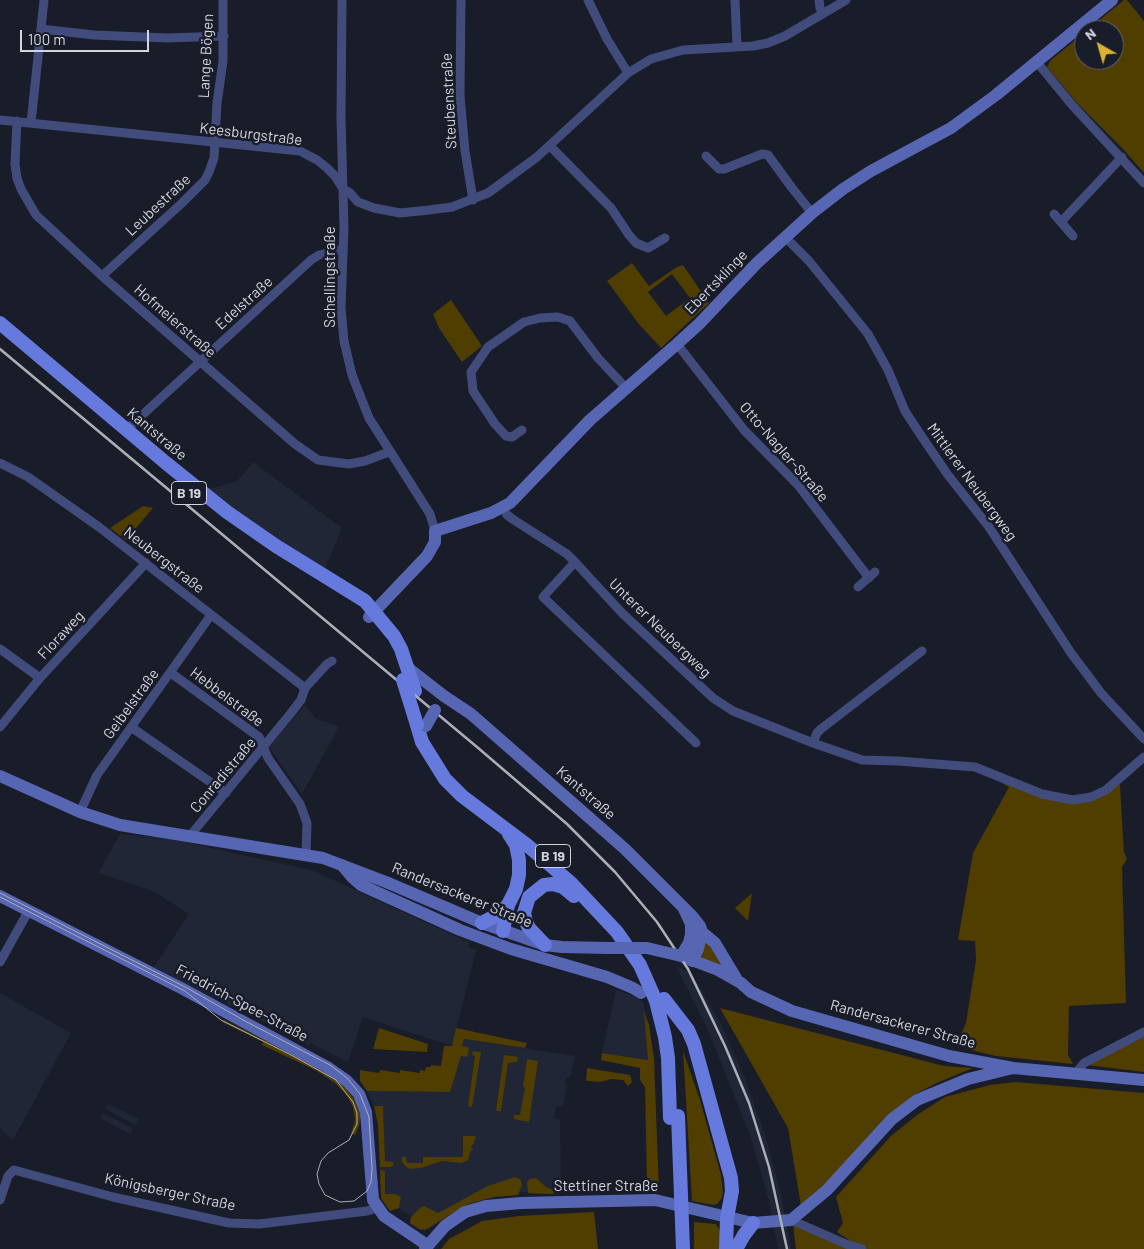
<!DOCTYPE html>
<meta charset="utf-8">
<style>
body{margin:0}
#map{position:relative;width:1144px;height:1249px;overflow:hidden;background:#191c29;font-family:Barlow,sans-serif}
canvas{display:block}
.north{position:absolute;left:1074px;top:20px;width:50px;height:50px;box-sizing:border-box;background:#191c29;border:1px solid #636671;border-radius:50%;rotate:322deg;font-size:14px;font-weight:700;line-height:20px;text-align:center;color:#d3d5de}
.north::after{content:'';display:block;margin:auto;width:18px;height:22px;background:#dbb233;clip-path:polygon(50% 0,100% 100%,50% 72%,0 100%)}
.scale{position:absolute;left:20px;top:30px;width:129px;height:22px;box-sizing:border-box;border:2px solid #d3d5de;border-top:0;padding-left:6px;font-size:15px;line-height:18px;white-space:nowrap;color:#d3d5de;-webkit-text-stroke:4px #191c29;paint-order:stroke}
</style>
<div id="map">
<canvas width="1144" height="1249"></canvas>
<div class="north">N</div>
<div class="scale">100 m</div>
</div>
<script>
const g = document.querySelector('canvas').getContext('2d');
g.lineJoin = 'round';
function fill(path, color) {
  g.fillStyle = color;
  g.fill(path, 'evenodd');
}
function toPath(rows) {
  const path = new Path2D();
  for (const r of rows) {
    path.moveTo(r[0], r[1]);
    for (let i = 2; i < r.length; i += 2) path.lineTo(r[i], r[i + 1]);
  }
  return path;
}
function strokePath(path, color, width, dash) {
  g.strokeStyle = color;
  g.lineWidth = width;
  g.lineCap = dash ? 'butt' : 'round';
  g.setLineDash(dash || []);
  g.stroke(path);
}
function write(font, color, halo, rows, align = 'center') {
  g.font = font + ' Barlow,sans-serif';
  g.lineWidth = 5;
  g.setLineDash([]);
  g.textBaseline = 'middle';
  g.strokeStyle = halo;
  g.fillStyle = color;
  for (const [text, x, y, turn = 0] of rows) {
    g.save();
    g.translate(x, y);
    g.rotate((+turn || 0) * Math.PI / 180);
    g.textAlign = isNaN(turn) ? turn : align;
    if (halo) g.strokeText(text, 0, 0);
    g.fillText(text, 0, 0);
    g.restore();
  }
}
const built = toPath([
 [253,462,342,528,325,568,273,538,208,489,237,481],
 [305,705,315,718,339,727,302,794,269,747],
 [120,834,171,839,314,871,470,943,468,947,476,950,452,1046,363,1017,348,1062,310,1043,309,1045,299,1040,154,967,189,914,153,891,98,873],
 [676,966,691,973,721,1024,745,1078,765,1134,781,1195,791,1249,778,1249,768,1197,750,1135,708,1030],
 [616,990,634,996,644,1003,648,1060,602,1053],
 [0,993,71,1033,13,1140,0,1128],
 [464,1039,575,1056,571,1074,569,1078,566,1078,565,1084,567,1084,563,1106,556,1107,554,1118,560,1119,561,1187,553,1187,554,1194,530,1194,527,1192,520,1192,518,1195,481,1199,458,1209,429,1229,419,1229,410,1223,411,1216,399,1208,390,1211,381,1198,378,1124,374,1106,367,1091,450,1092],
 [108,1104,139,1119,136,1125,105,1109],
 [103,1113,133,1129,130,1134,100,1118]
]);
const green = toPath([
 [1124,0,1127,0,1144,21,1144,173,1123,149,1077,103,1047,67,1051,60,1084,33,1084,60,1114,60,1114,30,1087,30],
 [632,263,649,286,677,267,683,265,709,303,661,348,638,323,607,281],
 [672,274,690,298,666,316,648,292],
 [451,300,482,346,462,362,439,328,433,314],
 [143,506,153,508,126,540,110,528],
 [1004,779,1042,794,1084,799,1117,781,1120,785,1124,852,1127,859,1122,867,1126,1003,1069,1006,1068,1055,1073,1064,996,1056,971,1050,952,1042,962,1032,966,1023,976,960,975,941,958,940,973,853,1009,787,1002,783],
 [752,893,748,921,735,908],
 [706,939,723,968,698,959],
 [720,1008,944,1066,973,1068,939,1082,913,1095,824,1187,801,1206,788,1128],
 [644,1011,649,1025,654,1058,659,1192,650,1191,647,1187,645,1087,640,1080,640,1068,601,1060,602,1053,648,1060],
 [224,1020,299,1057,340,1081,355,1100,362,1118,360,1118,359,1126,355,1135,351,1133,355,1120,353,1107,347,1096,336,1084,317,1071,262,1045,263,1042,222,1022],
 [379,1028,428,1044,427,1052,373,1049],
 [456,1028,527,1043,525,1048,464,1039,462,1046,469,1047,468,1055,466,1057,461,1056,450,1092,367,1091,360,1081,360,1070,379,1073,380,1070,400,1073,400,1070,420,1073,420,1070,425,1071,426,1067,431,1067,431,1065,441,1066,444,1046,452,1046],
 [1144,1037,1144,1072,1087,1065],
 [473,1051,481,1052,472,1107,468,1106,475,1056,472,1055],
 [683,1051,700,1100,721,1175,723,1192,722,1198,717,1204,713,1205,692,1201],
 [504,1055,518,1057,517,1062,508,1063,501,1111,496,1111],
 [527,1059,538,1061,529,1122,514,1119,514,1115,520,1115,525,1088,523,1087],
 [587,1068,630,1075,632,1082,628,1086,623,1080,611,1079,600,1082,588,1081,586,1080],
 [1016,1082,1144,1093,1144,1249,867,1249,858,1246,837,1232,843,1223,836,1197,891,1136,917,1115,945,1097,990,1085],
 [383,1106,385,1161,393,1162,394,1165,391,1167,380,1167,378,1124,374,1106],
 [463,1136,475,1136,476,1139,474,1140,474,1144,472,1145,471,1148,473,1149,470,1152,468,1160,462,1163,442,1161,421,1168,410,1169,406,1167,402,1162,402,1157,406,1157,407,1163,423,1163,423,1157,463,1157],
 [380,1170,385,1171,385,1194,395,1194,401,1197,399,1208,390,1211,381,1198],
 [515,1177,521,1180,522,1185,518,1195,494,1197,468,1204,425,1230,419,1229,410,1223,411,1217,420,1208,424,1206,438,1213,488,1186],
 [536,1178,546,1187,553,1190,554,1194,528,1193,527,1182,530,1179],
 [594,1212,598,1249,441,1249,449,1239,482,1221,519,1216],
 [694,1222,716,1224,723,1236,721,1249,694,1249],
 [793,1223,851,1249,796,1249]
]);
const street = toPath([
 [342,0,341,118,344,228,341,308,344,341,352,375,369,418,430,514,435,531],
 [461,0,460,96,465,151,473,200],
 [588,0,607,39,628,73],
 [735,0,737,47],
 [819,0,820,8,823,13],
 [41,29,94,35,168,38,224,36],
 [1036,61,1072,105,1144,183],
 [0,120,300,151,317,160,326,167,335,176,343,189,350,193,358,202,374,208,400,213,429,210,452,207,488,193,537,157,628,73,651,59,683,50,753,46,768,43,785,36,846,0],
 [17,121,15,164,17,178,21,189,36,215,102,276,295,444,318,460,349,464,365,461,389,452],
 [31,123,44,0],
 [550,146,611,208,629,235,636,243,648,248,665,238],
 [706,156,719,169,724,169,762,154,768,155,792,188,812,213],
 [1054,214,1073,236],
 [1061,222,1122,157],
 [785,237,809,261,868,334,888,370,905,411,922,437,948,475,989,527,1071,653,1101,693,1144,739],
 [102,276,182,203,205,180,209,172,214,158,217,103,223,61,223,0],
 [677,344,744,430,798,485,869,578],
 [126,430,311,260,319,255,343,249],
 [522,430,512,437,506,436,495,424,473,391,471,372,488,347,524,322,540,318,558,317,570,321,598,358,626,388],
 [0,463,28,477,99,527,305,688],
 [503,508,507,515,514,520,567,554,575,562,622,613,713,698,733,711,813,743,862,760,898,761,975,767,1042,794,1073,800,1091,797,1106,790,1144,757],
 [575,562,543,597,696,743],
 [858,587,875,572],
 [0,649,40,678],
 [171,673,259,737,268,758,300,804,307,823,306,855],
 [0,727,40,678,146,563],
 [131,727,226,793],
 [813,743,817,733,821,729,922,651],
 [80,812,97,775,211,615],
 [189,837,291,713,301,700,305,688,327,664,332,661],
 [0,962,29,910],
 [1076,1073,1084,1063,1144,1032],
 [0,1200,8,1176,14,1170,113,1197,229,1223,259,1224,367,1211,377,1208],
 [791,1220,846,1244,862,1249]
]);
const secondary = toPath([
 [369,617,427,556,435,542,435,531,491,513,510,503,590,420,677,344,699,324,757,263,812,213,843,189,871,171,951,128,996,95,1112,0],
 [408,668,444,696,471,714,625,849,692,916,700,926,702,932,715,943,736,978],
 [0,776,80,812,120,825,323,858,386,882,482,923,545,945,562,947,609,948],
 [342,865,353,878,361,885,460,930,511,949,607,977,633,988,641,993],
 [0,896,183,989,327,1067,347,1081,359,1094,366,1112,373,1200,384,1216,427,1245],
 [683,907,691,924,691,934,689,943,681,956,718,970,741,983,751,992,792,1011,949,1056,1013,1068,1144,1080],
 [692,961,698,949,702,932],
 [425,1249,445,1226,465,1212,486,1206,521,1203,655,1200,753,1223,791,1220,827,1190,892,1119,917,1100,968,1079,1013,1068]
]);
const primary = toPath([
 [0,323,166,463,227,512,276,546,365,601,394,636,401,649,415,691],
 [417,725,422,742,445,779,462,796,527,845,571,883,617,932,640,965,656,1001,665,1037,668,1058,670,1118],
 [482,923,495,916,508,905],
 [503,931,508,905,516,889,519,875,519,860,516,845,509,834],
 [545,945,529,928,526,922,524,913,529,897,544,885,553,884,563,887,574,896],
 [664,999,688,1030,694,1044,731,1178,732,1191,727,1218,726,1249],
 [736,1249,744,1235,753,1223]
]);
const tram = toPath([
 [0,893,187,988,245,1021,330,1065,342,1074,348,1079,360,1094,369,1117,372,1169,371,1182,367,1191,354,1201,340,1202,325,1195,319,1184,317,1174,321,1161,328,1153,349,1140,357,1124,357,1113,353,1102,336,1080,293,1056,221,1020,185,991,0,897]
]);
const rail = toPath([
 [0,349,477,747,567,824,615,872,657,922,688,969,725,1046,749,1103,769,1167,787,1249]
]);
const secondaryBridge = toPath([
 [426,726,435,710],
 [609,948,647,948,681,956]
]);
const primaryBridge = toPath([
 [403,680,417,725],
 [678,1116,683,1249]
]);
const shields = [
 [189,493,35],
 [553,856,35]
];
const shieldNames = [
 ["B 19",189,493],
 ["B 19",553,856]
];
const streetNames = [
 ["Lange Bögen",206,56,-87],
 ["Steubenstraße",449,101,-93],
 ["Keesburgstraße",251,134,7],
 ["Leubestraße",158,205,-43],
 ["Schellingstraße",330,277,-90],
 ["Ebertsklinge",716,282,-46],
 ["Edelstraße",244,303,-42],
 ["Hofmeierstraße",175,321,41],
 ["Kantstraße",157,434,40],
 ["Otto-Nagler-Straße",784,452,49],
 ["Mittlerer Neubergweg",972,482,54],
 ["Neubergstraße",164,560,38],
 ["Unterer Neubergweg",660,628,44],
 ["Floraweg",61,635,-47],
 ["Hebbelstraße",227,697,37],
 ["Geibelstraße",131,704,-54],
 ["Conradistraße",223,775,-50],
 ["Kantstraße",586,793,41],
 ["Randersackerer Straße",462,895,22],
 ["Friedrich-Spee-Straße",242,1003,28],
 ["Randersackerer Straße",903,1024,15],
 ["Stettiner Straße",606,1186],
 ["Königsberger Straße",170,1192,12]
];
fill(built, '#212637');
fill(green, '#503d00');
strokePath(street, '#414c7c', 9);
strokePath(secondary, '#5666b3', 12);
strokePath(primary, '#6679dd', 14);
strokePath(tram, '#acaeb8', 1);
strokePath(rail, '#acaeb8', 2.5);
strokePath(secondaryBridge, '#5666b3', 12);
strokePath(primaryBridge, '#6679dd', 14);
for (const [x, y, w] of shields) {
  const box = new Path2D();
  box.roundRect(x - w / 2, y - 11.5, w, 23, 4);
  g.fillStyle = '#191c29';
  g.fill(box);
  strokePath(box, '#d3d5de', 1);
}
write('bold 14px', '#d3d5de', null, shieldNames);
write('15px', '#d3d5de', '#191c29', streetNames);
</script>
